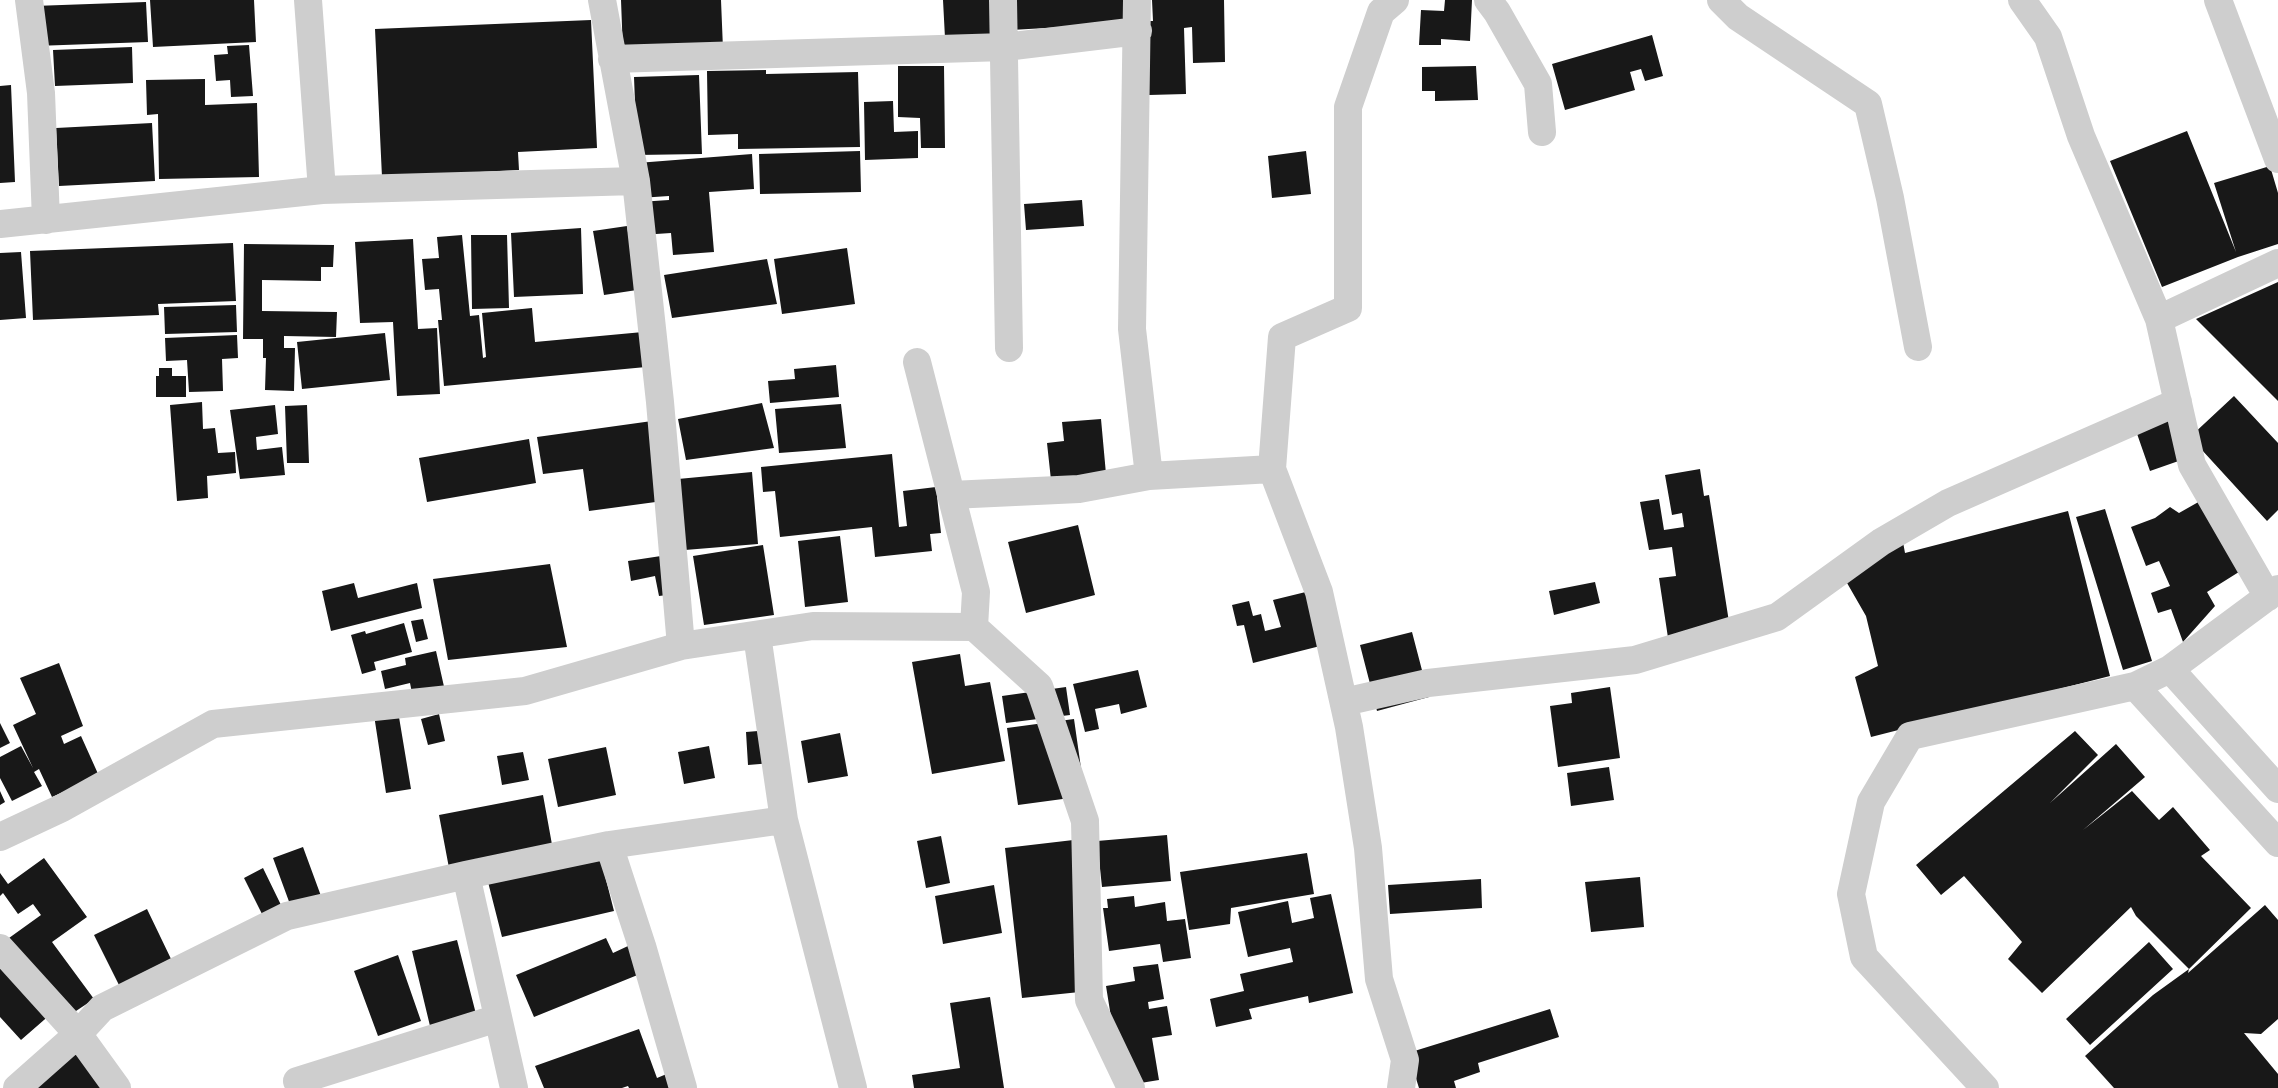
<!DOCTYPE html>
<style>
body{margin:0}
canvas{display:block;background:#fff}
</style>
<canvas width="2278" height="1088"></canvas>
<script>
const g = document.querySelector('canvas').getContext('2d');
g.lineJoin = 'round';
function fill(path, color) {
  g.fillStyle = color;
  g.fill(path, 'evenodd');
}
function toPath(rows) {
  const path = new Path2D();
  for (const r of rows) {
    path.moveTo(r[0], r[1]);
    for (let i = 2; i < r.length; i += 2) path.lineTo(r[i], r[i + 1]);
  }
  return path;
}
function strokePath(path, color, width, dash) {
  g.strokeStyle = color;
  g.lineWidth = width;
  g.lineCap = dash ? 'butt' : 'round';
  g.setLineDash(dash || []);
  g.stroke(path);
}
const building = toPath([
 [150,0,254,0,256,42,153,47],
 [621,0,721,0,723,49,623,53],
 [943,0,1000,0,1002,35,945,38],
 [1009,0,1133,0,1134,23,1011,30],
 [1152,0,1224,0,1225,62,1193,63,1192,27,1184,28,1186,94,1149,95,1147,21,1153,21],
 [1445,0,1472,0,1470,41,1441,39,1441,45,1419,45,1421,10,1444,11],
 [146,2,148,42,35,46,34,6],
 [591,20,597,148,518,152,519,170,382,177,375,29],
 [1652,35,1663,76,1645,81,1641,69,1630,72,1635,90,1565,110,1552,64],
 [249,45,253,96,231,97,230,80,216,81,214,55,228,54,227,46],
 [132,47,133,83,55,86,53,50],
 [898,66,944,66,945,148,921,148,920,118,898,117],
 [1476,66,1478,100,1435,101,1435,91,1422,91,1422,67],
 [766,70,766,74,858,72,860,147,738,149,738,134,708,135,707,71],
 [699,75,702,154,637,155,634,77],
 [205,79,205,105,257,103,259,177,159,179,158,114,147,115,146,80],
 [11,85,15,182,0,183,0,86],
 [893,101,894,132,918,131,918,158,865,160,864,102],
 [152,123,155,181,59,186,56,128],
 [2187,131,2236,252,2214,183,2270,166,2278,193,2278,244,2238,257,2162,287,2110,161],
 [860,151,861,192,760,194,759,154],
 [1306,151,1311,194,1272,198,1268,156],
 [752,154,754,189,709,192,714,252,673,255,671,233,641,235,639,202,669,200,669,196,639,198,637,163],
 [1082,200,1084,226,1026,230,1024,204],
 [627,226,637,290,604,295,593,231],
 [581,228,583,294,514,297,511,233],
 [462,235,470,316,479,315,483,358,486,357,482,313,532,308,535,342,643,332,646,367,444,386,438,320,442,320,439,289,425,290,422,259,439,258,437,237],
 [471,235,507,235,509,308,472,309],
 [413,239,418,329,437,328,440,394,397,396,393,322,360,323,355,242],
 [233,243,236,301,158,304,159,315,33,320,30,251],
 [244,244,334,245,333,267,321,267,321,281,262,280,262,311,337,312,336,337,284,336,284,348,295,348,294,391,265,390,266,358,263,358,263,339,243,339],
 [847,248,855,304,782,314,774,259],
 [21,252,26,318,0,320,0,253],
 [767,259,777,304,672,318,664,275],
 [2278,282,2278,401,2196,319],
 [236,305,237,332,165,334,164,307],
 [385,333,390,380,302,389,297,342],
 [237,335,238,358,222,359,223,391,189,392,187,360,166,361,165,338],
 [836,365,839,397,770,403,768,381,795,379,794,369],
 [159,368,172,368,172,376,186,376,186,397,156,397,156,376,159,376],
 [2234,396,2278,443,2278,510,2267,521,2190,437],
 [202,402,203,429,215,428,218,453,235,452,236,473,207,476,208,498,177,501,170,405],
 [762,403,774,448,686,460,678,419],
 [841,404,846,448,779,453,775,409],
 [275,405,278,434,256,437,257,450,282,447,285,475,240,479,230,410],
 [307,405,309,463,287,463,285,406],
 [2175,414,2190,457,2150,471,2135,428],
 [1101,419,1106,474,1051,480,1047,443,1064,441,1062,422],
 [652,421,663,501,589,511,583,469,543,474,537,437],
 [529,439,536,483,427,502,419,458],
 [892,454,899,527,907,526,903,491,936,487,941,533,930,534,932,551,875,557,872,527,780,537,775,491,763,492,761,467],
 [1700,469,1704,496,1709,495,1732,641,1670,651,1659,578,1676,576,1672,547,1649,550,1640,502,1659,499,1664,530,1684,527,1682,513,1672,515,1665,475],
 [752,472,758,544,685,550,678,479],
 [2209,496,2250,565,2207,592,2215,606,2183,642,2171,609,2158,613,2151,593,2170,586,2159,561,2146,566,2131,527,2155,518,2170,507,2179,513],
 [2105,509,2152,661,2123,670,2076,517],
 [2068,511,2110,676,1871,737,1855,677,1878,666,1866,616,1843,576,1903,542,1905,553],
 [1078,525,1095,595,1026,613,1008,542],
 [840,536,848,602,805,607,798,541],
 [763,545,774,615,704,625,693,556],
 [661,556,667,595,659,596,655,576,631,581,628,561],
 [550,564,567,647,448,660,433,579],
 [1595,582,1600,603,1554,615,1549,591],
 [354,583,358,598,417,583,422,608,331,631,322,591],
 [1318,589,1332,643,1253,663,1244,625,1237,626,1232,605,1249,601,1253,616,1261,614,1265,631,1281,627,1273,600],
 [423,619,428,639,416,642,411,621],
 [404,623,412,652,374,662,376,670,362,674,351,635,365,631,366,634],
 [1412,632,1429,697,1377,711,1360,645],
 [436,651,445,691,413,698,410,683,385,689,381,671,406,665,405,658],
 [960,654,965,686,990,682,1005,761,932,774,912,662],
 [59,663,83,726,61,736,64,744,81,736,99,776,52,797,39,769,34,772,42,786,12,801,0,778,0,757,21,746,33,768,13,725,36,714,20,678],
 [1138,670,1147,707,1121,714,1119,704,1095,709,1099,729,1085,732,1073,684],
 [1066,687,1070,715,1006,723,1002,696],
 [1610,687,1620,758,1558,767,1550,706,1572,703,1571,693],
 [398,711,411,789,386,793,374,715],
 [439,714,445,741,428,745,421,719],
 [1074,719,1085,796,1018,805,1007,728],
 [0,723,10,743,0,748],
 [782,729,784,762,748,765,746,732],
 [2075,731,2098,755,2050,803,2116,744,2145,777,2083,830,2132,791,2159,820,2173,807,2210,850,2201,856,2251,908,2189,969,2136,916,2131,907,2042,993,2008,959,2022,942,1964,876,1941,895,1916,865],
 [840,733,848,776,808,783,801,741],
 [709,746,715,778,684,784,678,752],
 [606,747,616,795,558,807,548,759],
 [523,752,529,780,502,785,497,756],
 [1609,767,1614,800,1571,806,1567,773],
 [0,791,5,802,0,805],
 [543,795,553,850,449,868,439,815],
 [1167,835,1171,881,1102,887,1097,841],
 [941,836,950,883,926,888,917,841],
 [1082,839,1099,990,1022,998,1005,848],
 [303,847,321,896,291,907,273,858],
 [1307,853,1314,894,1231,908,1230,924,1189,930,1180,872],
 [600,856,614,911,502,937,488,882],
 [44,858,87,917,52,942,94,999,67,1017,9,938,41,915,33,904,18,914,3,893,0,896,0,873,8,884],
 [263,868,281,905,262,914,244,878],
 [1640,877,1644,927,1591,932,1585,882],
 [1481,879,1482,908,1390,914,1388,885],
 [994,885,1002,933,943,944,935,896],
 [1331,894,1353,993,1309,1003,1308,996,1249,1009,1252,1019,1216,1027,1210,999,1244,991,1240,974,1293,962,1290,948,1248,957,1238,912,1288,901,1292,923,1314,918,1310,898],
 [1134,896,1135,907,1165,902,1167,921,1185,919,1191,958,1163,962,1160,944,1109,951,1103,908,1108,908,1107,899],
 [2265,905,2278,920,2278,1019,2261,1034,2244,1033,2278,1074,2278,1088,2114,1088,2085,1056,2153,995,2189,969,2188,973],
 [147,909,172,961,120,987,94,935],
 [606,938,613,953,628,946,640,974,534,1017,516,975],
 [457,940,476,1014,430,1026,412,951],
 [2149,942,2173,969,2090,1045,2066,1019],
 [0,955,52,1013,21,1040,0,1017],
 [398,955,421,1021,378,1036,354,971],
 [1158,964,1164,999,1148,1002,1149,1009,1167,1006,1172,1035,1152,1038,1159,1080,1122,1086,1106,986,1135,981,1133,967],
 [990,997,1004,1088,914,1088,912,1075,960,1068,950,1003],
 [1550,1009,1559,1037,1478,1063,1480,1072,1454,1081,1456,1088,1419,1088,1408,1053],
 [639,1029,657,1078,669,1073,675,1088,629,1088,628,1086,622,1088,544,1088,535,1066],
 [75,1046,114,1088,30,1088]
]);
const minor = toPath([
 [29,0,41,93,46,220],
 [308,0,322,190],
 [602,0,636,181,660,402,681,646],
 [1003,0,1009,348],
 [1137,0,1132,329,1149,476],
 [1488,0,1497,12,1538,84,1542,132],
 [1721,0,1738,17,1868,104,1890,198,1918,347],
 [2022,0,2048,37,2081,136,2159,319,2278,263],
 [2218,0,2278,159],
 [612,59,1005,47,1138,31],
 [0,224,322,190,636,181],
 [2159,319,2192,465,2268,597],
 [917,362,976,592,974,627],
 [1272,469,1282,337,1348,308,1348,107,1381,12,1395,0],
 [951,495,1079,489,1149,476,1272,469,1319,592,1349,727,1368,848,1379,979,1405,1060,1401,1088],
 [2278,589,2170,669,2278,789],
 [757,635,784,820],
 [2135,686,2278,843],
 [1344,702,1428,683,1635,660,1777,617,1881,542,1948,503,2178,402],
 [0,837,62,808,213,724,525,691,681,646,813,626,974,627,1039,686,1085,821,1089,1000,1131,1088],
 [609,845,642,946,683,1088],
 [466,875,514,1088],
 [0,948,78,1034,117,1088],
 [297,1081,498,1018],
 [17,1088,78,1034,102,1008,287,916,466,875,609,845,784,820,853,1088],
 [1985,1088,1864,957,1851,894,1871,802,1910,736,2135,686,2170,669]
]);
fill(building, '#181818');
strokePath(minor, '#cecece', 28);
</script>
